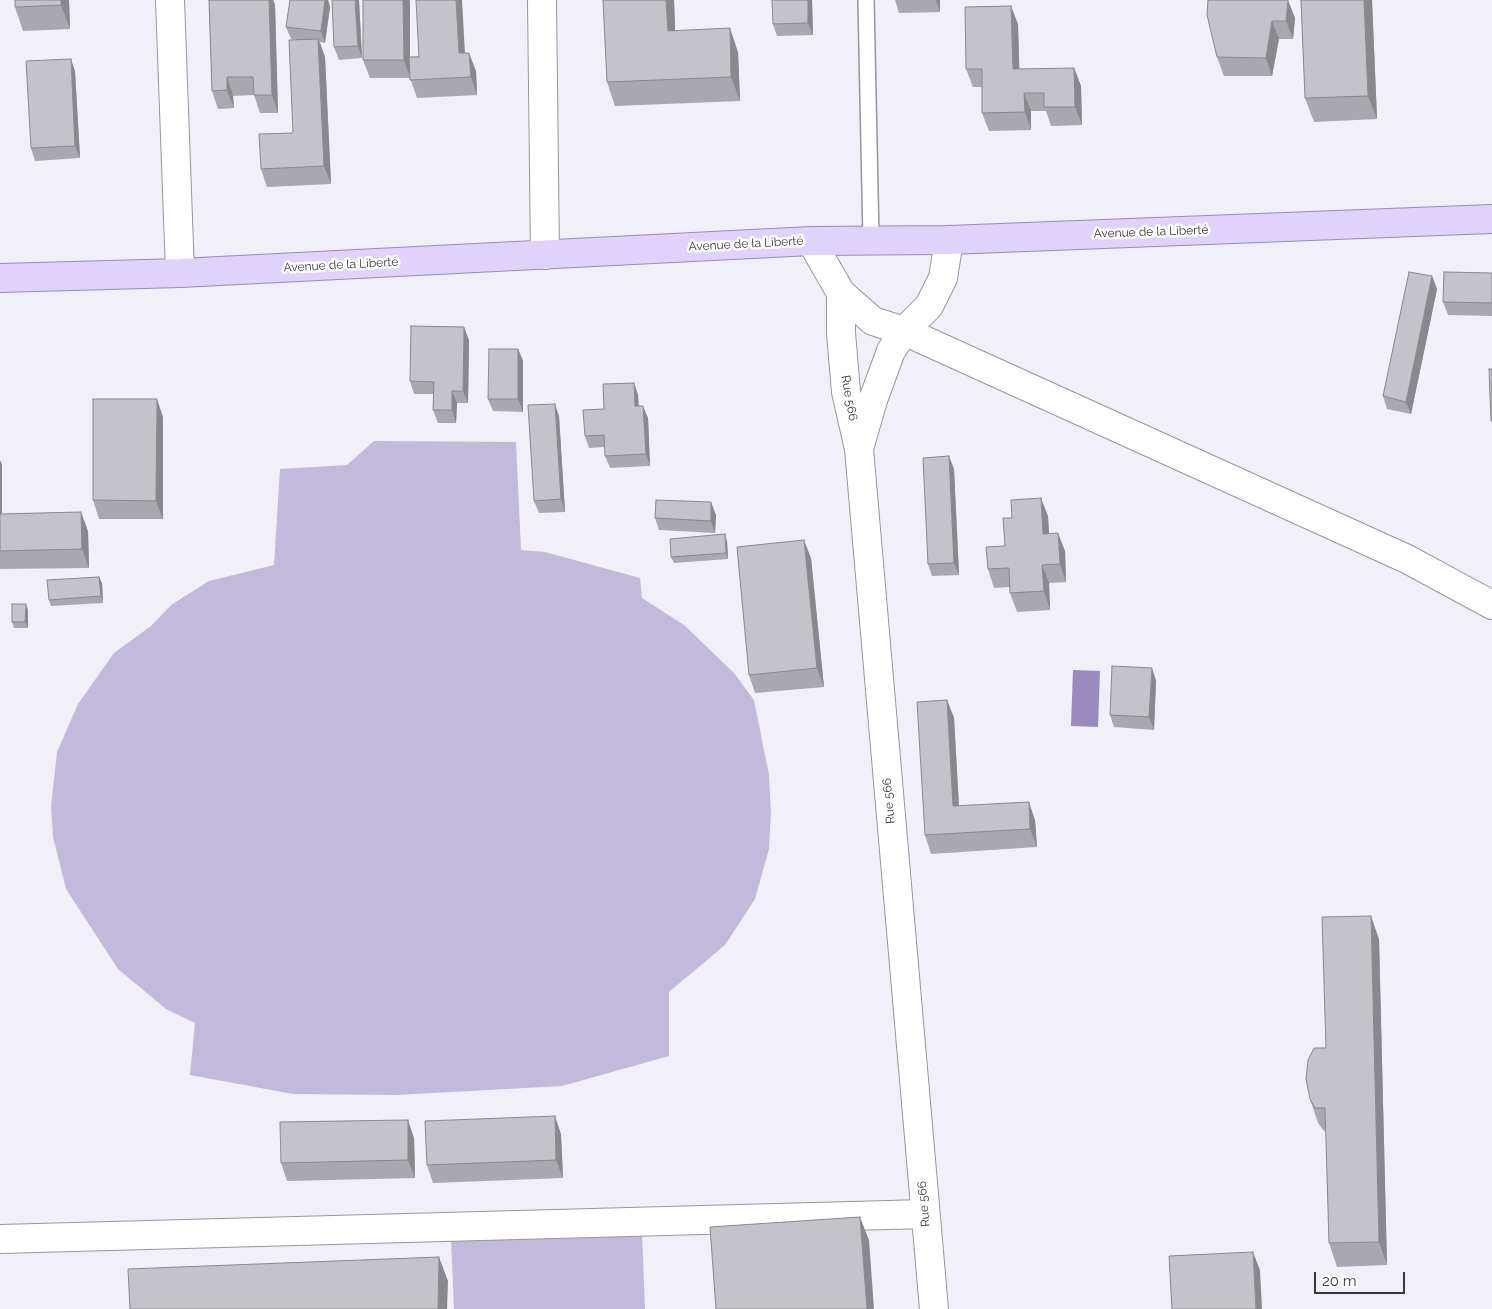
<!DOCTYPE html>
<meta charset="utf-8">
<style>
body{margin:0}
#map{position:relative;width:1492px;height:1309px;overflow:hidden;background:#f1eff7;font-family:Raleway,sans-serif}
canvas{display:block}
.scale{position:absolute;left:1314px;top:1272px;width:91px;height:22px;box-sizing:border-box;border:2px solid #39393c;border-top:0;padding-left:6px;font-size:15px;line-height:18px;white-space:nowrap;color:#39393c;-webkit-text-stroke:4px #fefefe;paint-order:stroke}
</style>
<div id="map">
<canvas width="1492" height="1309"></canvas>
<div class="scale">20 m</div>
</div>
<script>
const g = document.querySelector('canvas').getContext('2d');
g.lineJoin = 'round';
function fill(path, color) {
  g.fillStyle = color;
  g.fill(path, 'evenodd');
}
function toPath(rows) {
  const path = new Path2D();
  for (const r of rows) {
    path.moveTo(r[0], r[1]);
    for (let i = 2; i < r.length; i += 2) path.lineTo(r[i], r[i + 1]);
  }
  return path;
}
function strokePath(path, color, width, dash) {
  g.strokeStyle = color;
  g.lineWidth = width;
  g.lineCap = dash ? 'butt' : 'round';
  g.setLineDash(dash || []);
  g.stroke(path);
}
function write(font, color, halo, rows, align = 'center') {
  g.font = font + ' Raleway,sans-serif';
  g.lineWidth = 5;
  g.setLineDash([]);
  g.textBaseline = 'middle';
  g.strokeStyle = halo;
  g.fillStyle = color;
  for (const [text, x, y, turn = 0] of rows) {
    g.save();
    g.translate(x, y);
    g.rotate((+turn || 0) * Math.PI / 180);
    g.textAlign = isNaN(turn) ? turn : align;
    if (halo) g.strokeText(text, 0, 0);
    g.fillText(text, 0, 0);
    g.restore();
  }
}
const green = toPath([
 [374,441,516,442,521,550,545,552,640,578,642,598,684,625,734,673,754,700,769,775,771,813,769,849,755,899,725,945,669,992,669,1056,562,1086,396,1095,293,1094,190,1075,195,1023,166,1009,118,969,66,889,53,837,51,806,57,752,78,704,114,653,151,626,171,605,209,581,274,565,280,469,347,465],
 [642,1232,645,1309,454,1309,451,1240]
]);
const water = toPath([
 [1073,670,1100,671,1098,727,1071,726]
]);
const service = toPath([
 [866,0,871,239]
]);
const minor = toPath([
 [170,0,180,273],
 [542,0,545,255],
 [841,293,841,333,846,392,859,449,934,1309],
 [860,445,873,400,891,351,904,331],
 [0,1239,925,1214]
]);
const tertiary = toPath([
 [811,241,841,293,873,321,904,331,1407,559,1492,605],
 [904,331,929,306,943,278,949,240]
]);
const primary = toPath([
 [0,278,180,273,811,241,949,240,1492,219]
]);
const wall = toPath([
 [69,0,70,29,23,31,15,7],
 [209,0,273,0,275,5,278,113,260,113,254,95,233,96,234,108,218,109,212,91],
 [290,0,328,0,330,7,325,43,320,42,325,57,331,184,267,187,261,169,293,133,297,40,291,39,286,27],
 [359,0,362,58,339,60,334,47],
 [363,0,410,0,410,57,465,53,476,71,477,95,417,98,410,78,370,78,363,60],
 [603,0,674,0,675,30,738,52,740,101,615,106,607,82],
 [812,0,813,35,777,36,773,24],
 [895,0,940,0,940,12,899,13],
 [1208,0,1295,18,1293,39,1279,39,1272,76,1224,76,1217,57],
 [1301,0,1372,0,1377,119,1314,122,1305,98],
 [1018,24,1019,69,1074,68,1081,86,1082,125,1051,126,1046,111,1031,111,1031,130,989,131,982,113,982,87,973,87,966,69],
 [75,71,80,158,35,161,31,148],
 [1492,273,1492,316,1448,315,1443,302],
 [1432,276,1437,289,1411,414,1387,409,1383,396],
 [469,340,468,403,457,403,456,423,438,423,433,410,434,394,414,394,410,381],
 [518,349,523,361,523,412,493,411,488,399],
 [634,383,638,395,639,406,648,418,650,466,610,468,605,456,605,447,589,448,585,436,604,409],
 [559,416,565,512,539,513,534,501],
 [163,417,163,519,99,519,93,500],
 [0,460,2,465,2,514,88,531,89,568,0,569],
 [954,469,959,575,932,576,928,564],
 [716,515,715,533,659,530,655,518],
 [1048,516,1049,533,1065,551,1066,582,1049,583,1050,610,1017,612,1010,593,1010,587,994,588,988,569,1005,546],
 [727,541,728,559,674,563,671,557],
 [811,558,824,687,755,693,749,675],
 [99,577,102,583,103,603,51,606,49,600],
 [28,610,28,628,14,628,12,622],
 [1156,680,1154,730,1114,727,1110,715],
 [947,700,954,718,959,806,1035,820,1037,847,931,854,925,835],
 [1379,939,1387,1265,1337,1267,1329,1243,1326,1131,1324,1131,1318,1123,1310,1099,1326,1048],
 [561,1134,563,1178,433,1183,427,1165],
 [414,1138,415,1178,287,1181,281,1163]
]);
const shadedWall = toPath([
 [61,0,69,0,70,29,61,5],
 [269,0,273,0,275,5,278,113,272,95],
 [325,0,328,0,330,7,325,43,321,31],
 [355,0,359,0,362,58,358,46],
 [403,0,410,0,410,78,404,60],
 [456,0,462,0,466,72,459,53],
 [666,0,674,0,676,54,668,31],
 [808,0,812,0,813,35,808,23],
 [936,0,940,0,940,12],
 [1288,0,1295,18,1293,39,1286,21],
 [1364,0,1372,0,1377,119,1368,96],
 [1011,6,1018,24,1020,88,1013,69],
 [1272,21,1279,39,1272,76,1266,58],
 [730,28,738,52,740,101,731,77],
 [318,39,325,57,331,184,324,166],
 [469,53,476,71,477,95,471,77],
 [71,59,75,71,80,158,75,146],
 [1074,68,1081,86,1082,125,1075,107],
 [227,77,233,96,234,108,227,90],
 [1024,93,1031,111,1031,130,1025,112],
 [1432,276,1437,289,1411,414,1406,402],
 [464,327,469,340,468,403,463,391],
 [518,349,523,361,523,412,518,399],
 [634,383,638,395,639,419,635,406],
 [452,391,457,403,456,423,452,410],
 [157,399,163,417,163,519,156,501],
 [555,404,559,416,565,512,561,499],
 [643,406,648,418,650,466,646,454],
 [949,456,954,469,959,575,954,563],
 [0,460,2,465,2,532,0,526],
 [1041,498,1048,516,1050,552,1043,534],
 [711,502,716,515,715,533,711,521],
 [81,512,88,531,89,568,82,549],
 [1058,533,1065,551,1066,582,1060,564],
 [725,534,727,541,728,559,726,553],
 [804,540,811,558,824,687,817,668],
 [1042,565,1049,583,1050,610,1044,591],
 [99,577,102,583,103,603,101,596],
 [26,604,28,610,28,628,25,622],
 [1152,668,1156,680,1154,730,1149,717],
 [947,700,954,718,960,825,953,806],
 [1029,802,1035,820,1037,847,1030,829],
 [1371,916,1379,939,1387,1265,1379,1242],
 [555,1116,561,1134,563,1178,556,1160],
 [408,1120,414,1138,415,1178,408,1160],
 [860,1217,869,1240,874,1309,867,1309],
 [1253,1252,1260,1270,1262,1309,1256,1309],
 [439,1257,448,1281,447,1309,438,1309]
]);
const building = toPath([
 [15,0,61,0,61,5,15,7,15,0],
 [209,0,269,0,272,95,254,95,253,77,227,77,227,90,212,91,209,0],
 [290,0,325,0,321,31,286,27,290,0],
 [332,0,355,0,358,46,334,47,332,0],
 [363,0,403,0,404,60,363,60,363,0],
 [416,0,456,0,459,53,469,53,471,77,410,80,409,57,419,57,416,0],
 [603,0,666,0,668,31,730,28,731,77,607,82,603,0],
 [772,0,808,0,808,23,773,24,772,0],
 [1208,0,1288,0,1286,21,1272,21,1266,58,1217,57,1207,15,1208,0],
 [1301,0,1364,0,1368,96,1305,98,1301,0],
 [1011,6,1013,69,1074,68,1075,107,1044,107,1044,93,1024,93,1025,112,982,113,982,69,966,69,965,7,1011,6],
 [318,39,324,166,261,169,259,134,293,133,289,40,318,39],
 [71,59,75,146,31,148,26,61,71,59],
 [1409,272,1432,276,1406,402,1383,396,1409,272],
 [1444,272,1492,273,1492,303,1443,302,1444,272],
 [411,326,464,327,463,391,452,391,452,410,433,410,434,382,410,381,411,326],
 [489,349,518,349,518,399,488,399,489,349],
 [1489,369,1492,369,1492,421,1491,421,1489,369],
 [634,383,635,406,643,406,646,454,605,456,604,435,585,436,583,410,604,409,603,384,634,383],
 [93,399,157,399,156,501,93,500,93,399],
 [555,404,561,499,534,501,528,405,555,404],
 [949,456,954,563,928,564,923,458,949,456],
 [1041,498,1043,534,1058,533,1060,564,1042,565,1044,591,1010,593,1009,568,988,569,986,547,1005,546,1003,518,1012,518,1011,500,1041,498],
 [656,500,711,502,711,521,655,518,656,500],
 [81,512,82,549,0,551,0,514,81,512],
 [725,534,726,553,671,557,670,539,725,534],
 [804,540,817,668,749,675,737,547,804,540],
 [99,577,101,596,49,600,47,580,99,577],
 [12,604,26,604,25,622,12,622,12,604],
 [1112,666,1152,668,1149,717,1110,715,1112,666],
 [947,700,953,806,1029,802,1030,829,925,835,917,702,947,700],
 [1371,916,1379,1242,1329,1243,1325,1108,1315,1108,1310,1099,1306,1079,1308,1060,1314,1048,1326,1048,1322,917,1371,916],
 [555,1116,556,1160,427,1165,425,1121,555,1116],
 [408,1120,408,1160,281,1163,280,1122,408,1120],
 [860,1217,867,1309,716,1309,710,1227,860,1217],
 [1253,1252,1256,1309,1172,1309,1169,1256,1253,1252],
 [439,1257,438,1309,130,1309,128,1269,439,1257]
]);
const streetNames = [
 ["Avenue de la Liberté",1151,232,-2],
 ["Avenue de la Liberté",746,244,-3],
 ["Avenue de la Liberté",341,265,-3],
 ["Rue 566",849,398,80],
 ["Rue 566",889,801,-95],
 ["Rue 566",924,1204,-95]
];
fill(green, '#c3badb');
fill(water, '#9a8bbf');
strokePath(service, '#97969c', 18);
strokePath(minor, '#97969c', 30);
strokePath(tertiary, '#97969c', 30);
strokePath(primary, '#978ab8', 30);
strokePath(service, '#fff', 15);
strokePath(minor, '#fff', 28);
strokePath(tertiary, '#fff', 28);
strokePath(primary, '#dfd3fc', 28);
fill(wall, '#a9a8ae');
fill(shadedWall, '#8a888d');
fill(building, '#c5c3ca');
strokePath(building, '#8a888d', 1);
write('12px', '#39393c', '#fefefe', streetNames);
</script>
